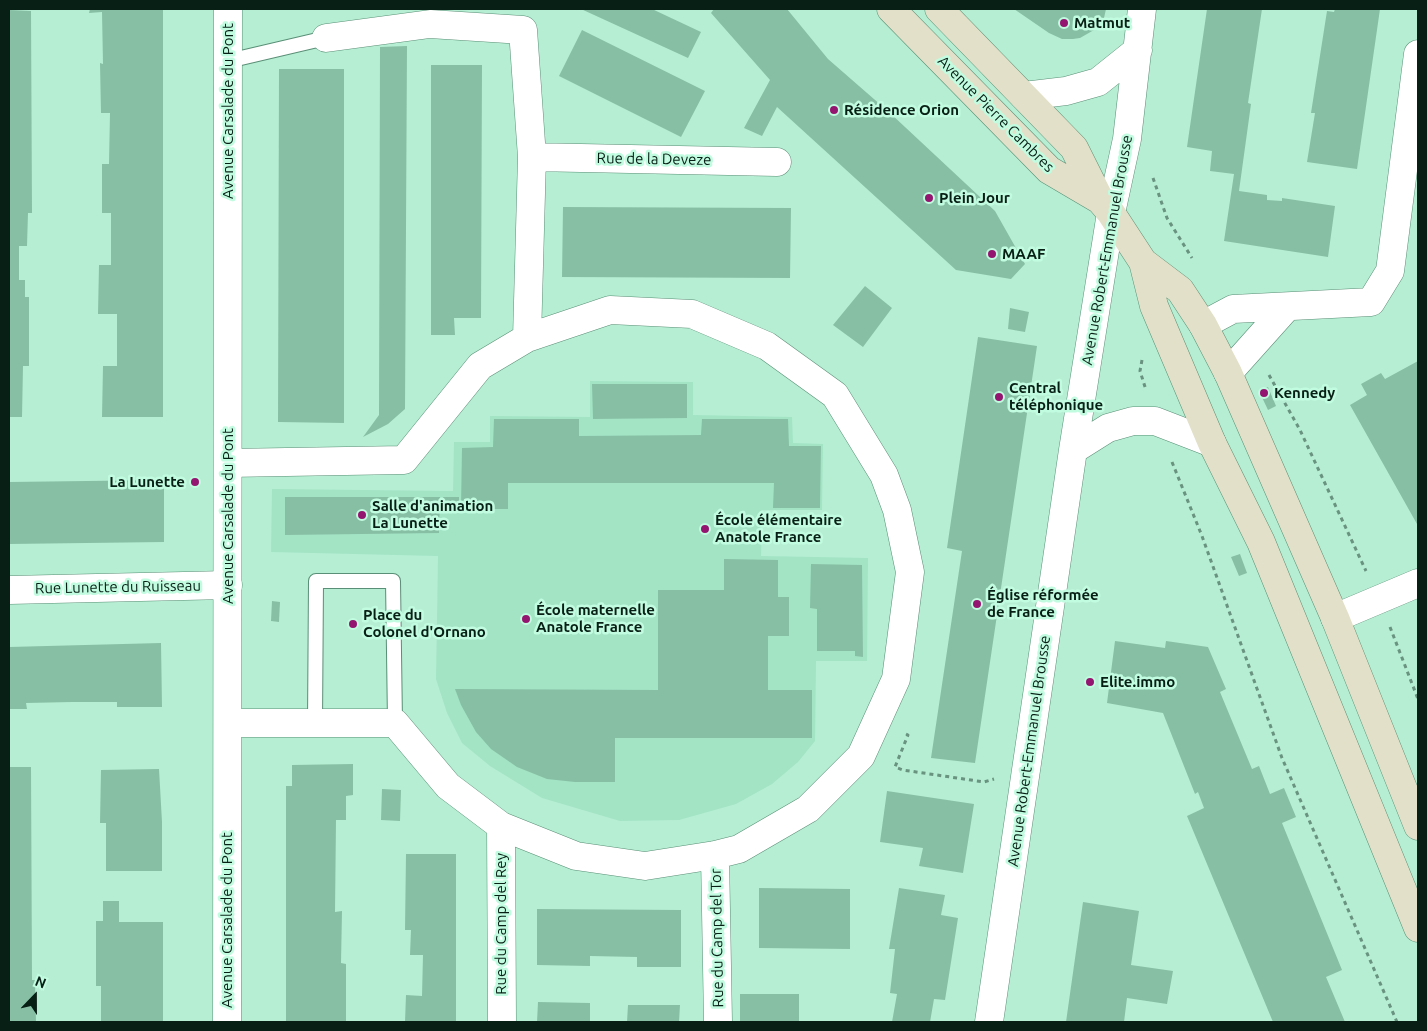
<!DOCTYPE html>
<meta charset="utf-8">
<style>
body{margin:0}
#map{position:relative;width:1427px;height:1031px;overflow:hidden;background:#b6eed3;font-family:Ubuntu,sans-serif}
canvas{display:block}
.frame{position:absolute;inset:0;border:10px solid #081f15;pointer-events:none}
.north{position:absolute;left:10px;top:971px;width:50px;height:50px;-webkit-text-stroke:4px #c2fce0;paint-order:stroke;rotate:22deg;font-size:14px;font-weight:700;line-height:20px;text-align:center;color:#081f15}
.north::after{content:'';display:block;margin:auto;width:18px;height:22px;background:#081f15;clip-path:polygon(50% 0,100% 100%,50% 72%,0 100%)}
</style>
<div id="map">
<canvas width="1427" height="1031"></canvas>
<div class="frame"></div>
<div class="north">N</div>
</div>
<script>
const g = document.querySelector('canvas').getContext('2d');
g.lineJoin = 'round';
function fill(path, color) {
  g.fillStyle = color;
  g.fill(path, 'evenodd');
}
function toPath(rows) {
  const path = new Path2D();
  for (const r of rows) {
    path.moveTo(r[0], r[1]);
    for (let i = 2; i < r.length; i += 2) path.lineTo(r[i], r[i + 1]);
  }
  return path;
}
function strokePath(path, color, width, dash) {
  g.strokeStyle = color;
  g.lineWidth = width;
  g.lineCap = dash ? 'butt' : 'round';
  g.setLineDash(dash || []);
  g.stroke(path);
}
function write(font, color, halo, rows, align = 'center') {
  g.font = font + ' Ubuntu,sans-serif';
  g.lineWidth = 5;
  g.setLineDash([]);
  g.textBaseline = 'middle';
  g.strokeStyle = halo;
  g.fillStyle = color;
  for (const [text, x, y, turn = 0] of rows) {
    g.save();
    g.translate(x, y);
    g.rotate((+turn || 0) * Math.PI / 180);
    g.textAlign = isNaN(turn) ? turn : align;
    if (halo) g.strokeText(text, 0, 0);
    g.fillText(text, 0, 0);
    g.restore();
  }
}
const built = toPath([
 [590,381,693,382,693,415,792,417,793,443,823,444,822,510,762,510,761,556,868,558,867,661,816,661,815,741,798,762,772,784,736,804,679,820,620,821,542,798,490,766,462,743,447,713,436,679,438,556,271,552,272,489,453,491,454,442,490,442,490,416,590,417]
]);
const building = toPath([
 [90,9,163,9,163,417,102,417,103,366,117,366,117,314,98,314,99,265,111,265,111,213,102,213,102,164,109,164,110,113,101,113,100,63,103,64,102,12,89,13],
 [581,9,652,9,701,32,688,58],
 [714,9,787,9,828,59,890,113,995,211,1025,264,1011,279,956,270,777,107,762,136,744,128,770,80,711,13],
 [1014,9,1106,9,1104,18,1094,30,1080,38,1073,39,1062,39,1049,33],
 [1207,9,1262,9,1248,103,1251,104,1239,191,1267,195,1267,200,1282,201,1282,198,1335,206,1328,257,1224,241,1234,174,1210,171,1212,151,1187,147],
 [1335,9,1380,9,1357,169,1307,162,1315,113,1311,113,1327,11,1334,12],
 [9,10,31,11,32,213,28,213,27,246,19,246,19,280,25,280,25,297,29,297,29,366,23,366,22,417,9,417],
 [582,30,705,91,681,137,559,76],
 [407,46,405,409,388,424,363,437,379,415,380,47],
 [431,65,482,65,481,318,454,318,455,335,431,335],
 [279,69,344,69,344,423,278,422],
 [563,207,791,208,790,278,562,277],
 [865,286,892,308,863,347,833,325],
 [1010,308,1029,312,1025,332,1008,329],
 [978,337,1037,346,975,763,931,758,962,551,947,548],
 [1418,361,1418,524,1417,524,1350,405,1367,395,1361,384,1381,373,1385,379],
 [592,384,687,384,687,418,593,419],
 [1268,387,1276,406,1268,410,1259,391],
 [494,419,579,419,579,436,701,435,702,419,788,419,789,446,821,446,820,508,773,508,774,483,508,483,508,509,461,509,462,448,493,447],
 [164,480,164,542,9,544,9,482],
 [285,497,440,497,439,533,285,535],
 [443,497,459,497,459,506,442,506],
 [1240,554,1247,573,1239,576,1231,557],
 [724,559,778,560,778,597,789,597,789,636,768,636,768,690,812,690,812,738,615,738,615,782,575,782,547,779,517,767,491,749,476,732,461,705,455,689,658,690,658,590,724,590],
 [811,564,862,565,863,657,855,656,855,651,817,651,817,609,810,608],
 [272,601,280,602,279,622,271,621],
 [1115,641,1165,648,1166,641,1208,647,1226,689,1220,692,1252,769,1259,766,1270,794,1284,788,1296,817,1282,823,1342,970,1326,977,1345,1022,1273,1022,1187,816,1204,808,1198,792,1195,794,1163,713,1107,703],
 [161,643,162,707,117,707,117,702,72,702,26,703,27,709,9,709,9,647],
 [353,764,353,795,346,796,346,820,336,820,335,912,342,911,341,963,346,964,346,1022,286,1022,286,786,292,786,292,765],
 [9,767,31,767,32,980,35,980,36,1022,9,1022],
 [159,769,162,822,162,871,106,871,106,823,100,823,101,770],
 [382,789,401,790,400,821,381,820],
 [887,791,974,804,963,873,919,866,923,848,880,842],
 [406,854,456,854,456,1022,405,1022,406,995,422,996,423,955,410,955,411,930,405,930],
 [759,888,850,889,850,949,759,948],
 [899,888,945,895,941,915,958,918,945,1000,934,999,930,1022,892,1022,897,994,890,993,895,949,889,949],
 [103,901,119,901,119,922,163,922,163,1022,101,1022,101,986,96,986,96,921,103,921],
 [1083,902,1139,911,1131,965,1173,971,1167,1004,1127,998,1124,1022,1066,1022],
 [537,909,681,910,681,967,637,967,637,957,590,956,590,966,537,965],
 [740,994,799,994,799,1022,740,1022],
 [538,1002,590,1003,590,1022,537,1022],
 [628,1005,680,1005,679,1022,627,1022]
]);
const path = toPath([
 [1153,178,1167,218,1192,258],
 [1142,360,1140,371,1146,390],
 [1269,375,1300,430,1366,571],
 [1172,462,1202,536,1282,758,1397,1022],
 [1390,627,1418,699],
 [906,734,908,735,895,767,903,770,984,782,994,779]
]);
const service = toPath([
 [228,61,326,38],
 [315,723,316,581,393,581,395,723]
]);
const minor = toPath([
 [326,38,430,24,523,30,532,157,527,338],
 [1024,96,1066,91,1098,82,1138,50],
 [532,157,777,162],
 [1203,325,1233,309,1371,302,1390,271,1418,54],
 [1228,373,1287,307],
 [1073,450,1108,428,1133,421,1155,421,1212,443],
 [9,590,228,585],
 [1335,618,1418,583],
 [228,723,395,723,448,786,501,826,576,856,645,866,715,855,739,849,808,809,861,756,896,679,910,572,897,510,884,475,835,395,767,346,692,314,610,310,527,338,480,366,404,460,228,463],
 [501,826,502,1022],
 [715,855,718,1022],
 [989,1022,1073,450,1111,213,1127,139,1142,9]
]);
const tertiary = toPath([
 [227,1022,228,9]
]);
const secondary = toPath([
 [891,9,1049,170,1100,200],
 [939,9,1074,148,1100,200,1111,213,1143,262,1180,290,1203,325,1228,373,1335,618,1418,826],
 [1143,262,1154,306,1212,443,1261,542,1418,928]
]);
const markers = [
 [1064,23,5,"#94156f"],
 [834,110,5,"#94156f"],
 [929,198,5,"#94156f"],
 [992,254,5,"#94156f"],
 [1264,393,5,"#94156f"],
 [999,397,5,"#94156f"],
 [195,482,5,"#94156f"],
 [362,515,5,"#94156f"],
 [705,529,5,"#94156f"],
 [977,604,5,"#94156f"],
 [526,619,5,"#94156f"],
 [353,624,5,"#94156f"],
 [1090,682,5,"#94156f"]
];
const poiNames = [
 ["Matmut",1074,23],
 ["Résidence Orion",844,110],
 ["Plein Jour",939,198],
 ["MAAF",1002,254],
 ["Central",1009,388],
 ["téléphonique",1009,405],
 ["Kennedy",1274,393],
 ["La Lunette",185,482,"right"],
 ["Salle d'animation",372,506],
 ["La Lunette",372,523],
 ["École élémentaire",715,520],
 ["Anatole France",715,537],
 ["Église réformée",987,595],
 ["de France",987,612],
 ["École maternelle",536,610],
 ["Anatole France",536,627],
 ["Place du",363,615],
 ["Colonel d'Ornano",363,632],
 ["Elite.immo",1100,682]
];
const streetNames = [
 ["Avenue Carsalade du Pont",228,111,-90],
 ["Avenue Pierre Cambres",996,114,45],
 ["Rue de la Deveze",654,159,1],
 ["Avenue Robert-Emmanuel Brousse",1107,250,-80],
 ["Avenue Carsalade du Pont",228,516,-90],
 ["Rue Lunette du Ruisseau",118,587,-1],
 ["Avenue Robert-Emmanuel Brousse",1029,751,-82],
 ["Avenue Carsalade du Pont",227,920,-90],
 ["Rue du Camp del Rey",501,924,-90],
 ["Rue du Camp del Tor",717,938,-91]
];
fill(built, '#a3e4c5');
fill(building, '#87bfa4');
strokePath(service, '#598f76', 16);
strokePath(minor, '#598f76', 29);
strokePath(tertiary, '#598f76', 29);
strokePath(secondary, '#598f76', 29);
strokePath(path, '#69927f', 3, [4, 4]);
strokePath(service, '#fff', 14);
strokePath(minor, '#fff', 28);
strokePath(tertiary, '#fff', 28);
strokePath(secondary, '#e2e0c8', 28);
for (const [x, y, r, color] of markers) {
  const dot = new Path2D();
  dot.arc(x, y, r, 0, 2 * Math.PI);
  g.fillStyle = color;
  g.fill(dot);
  strokePath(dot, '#c2fce0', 2);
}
write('bold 15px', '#081f15', '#c2fce0', poiNames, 'left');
write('15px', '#081f15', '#c2fce0', streetNames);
</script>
